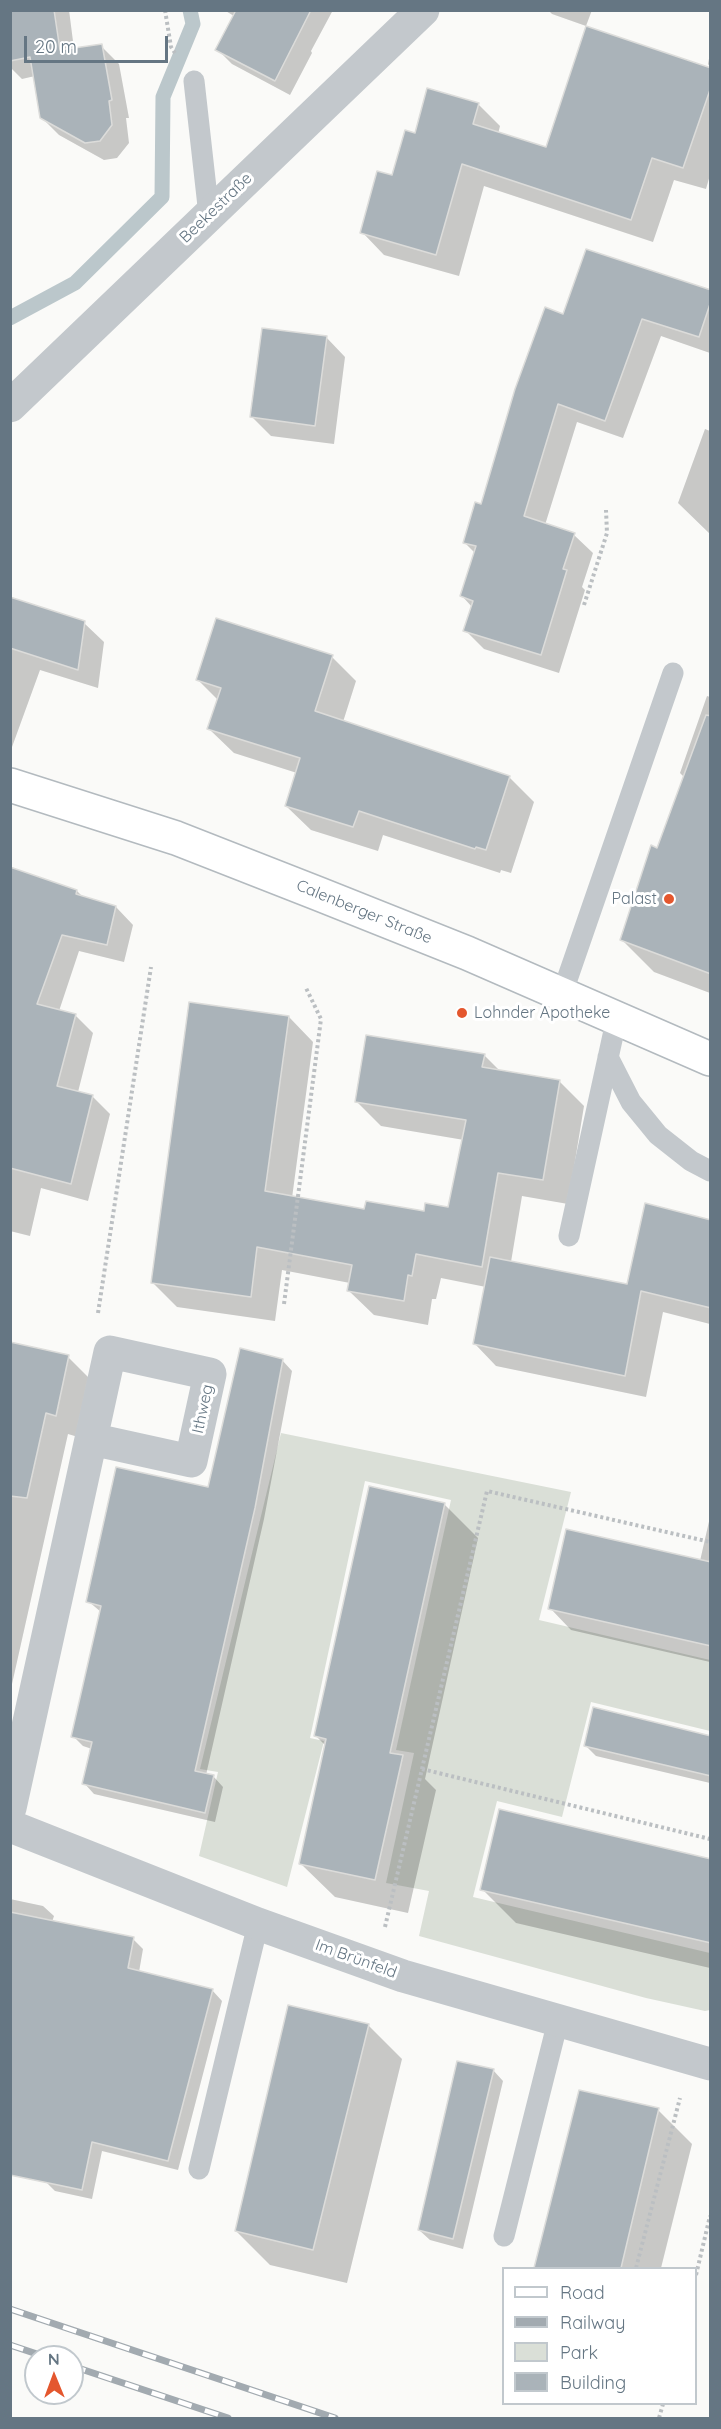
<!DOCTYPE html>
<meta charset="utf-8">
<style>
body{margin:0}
#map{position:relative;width:721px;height:2429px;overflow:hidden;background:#fafaf8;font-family:Quicksand,sans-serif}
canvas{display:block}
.frame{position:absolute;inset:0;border:12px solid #657683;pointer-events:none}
.legend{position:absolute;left:502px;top:2267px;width:195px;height:138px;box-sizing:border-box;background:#fff;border:2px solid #c1c8cd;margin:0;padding:8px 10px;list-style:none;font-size:18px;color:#657683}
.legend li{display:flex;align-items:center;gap:12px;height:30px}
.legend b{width:30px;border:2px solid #c1c8cd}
.north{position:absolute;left:24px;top:2345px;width:60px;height:60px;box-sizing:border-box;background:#fff;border:2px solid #c1c8cd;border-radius:50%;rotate:359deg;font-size:16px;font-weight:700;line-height:24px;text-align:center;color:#657683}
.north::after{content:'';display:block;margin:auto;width:21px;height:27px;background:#e4572e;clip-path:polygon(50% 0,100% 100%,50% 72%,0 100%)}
.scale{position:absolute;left:24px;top:36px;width:144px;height:27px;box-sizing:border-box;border:3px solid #657683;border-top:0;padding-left:8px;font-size:18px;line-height:21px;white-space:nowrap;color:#657683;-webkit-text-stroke:4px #fff;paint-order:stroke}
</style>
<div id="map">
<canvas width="721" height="2429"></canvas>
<div class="frame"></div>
<ul class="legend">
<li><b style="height:8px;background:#fff"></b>Road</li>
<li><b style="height:8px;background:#a2aab0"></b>Railway</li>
<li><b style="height:16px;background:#dadfd7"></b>Park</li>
<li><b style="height:16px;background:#aab3b9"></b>Building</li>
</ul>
<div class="north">N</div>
<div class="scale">20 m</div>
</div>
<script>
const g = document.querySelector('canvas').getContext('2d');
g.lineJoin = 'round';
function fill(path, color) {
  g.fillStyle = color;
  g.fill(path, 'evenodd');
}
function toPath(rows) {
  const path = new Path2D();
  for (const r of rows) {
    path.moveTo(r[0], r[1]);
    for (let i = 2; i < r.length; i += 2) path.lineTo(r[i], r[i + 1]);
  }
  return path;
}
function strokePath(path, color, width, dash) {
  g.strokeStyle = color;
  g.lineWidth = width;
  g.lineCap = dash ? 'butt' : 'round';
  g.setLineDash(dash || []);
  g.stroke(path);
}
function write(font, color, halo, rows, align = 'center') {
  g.font = font + ' Quicksand,sans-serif';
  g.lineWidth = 6;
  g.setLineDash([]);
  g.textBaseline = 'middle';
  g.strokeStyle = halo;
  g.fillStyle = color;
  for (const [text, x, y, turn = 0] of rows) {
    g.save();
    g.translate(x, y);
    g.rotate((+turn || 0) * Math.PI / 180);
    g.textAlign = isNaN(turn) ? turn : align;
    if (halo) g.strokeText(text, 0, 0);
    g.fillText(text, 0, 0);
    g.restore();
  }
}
const green = toPath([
 [281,1433,571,1492,539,1620,710,1660,710,1731,591,1702,562,1817,497,1801,473,1897,710,1953,710,2010,705,2011,646,1998,419,1936,429,1891,386,1883,414,1753,396,1750,451,1500,365,1481,310,1738,324,1741,287,1887,199,1856,218,1772,200,1769]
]);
const shadow = toPath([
 [10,10,69,10,74,49,101,46,119,64,129,118,126,118,129,143,117,158,104,160,59,135,41,117,35,76,22,79,10,67],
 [224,10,333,10,311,51,312,53,290,95,232,64,217,49,234,16],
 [548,10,592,10,586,26,552,14],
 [710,53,710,67,708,64],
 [710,69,710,175,706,189,674,180,653,242,484,186,459,276,384,255,362,232,416,135,478,104,500,126,498,134,547,149],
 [710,292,710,353,661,336,623,438,577,422,545,525,574,535,593,553,582,587,585,590,559,673,484,649,465,630,472,607,462,596,475,553,464,542,564,316],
 [326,337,345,357,334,444,271,436,252,417],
 [705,429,710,431,710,534,678,503],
 [10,599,84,623,104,642,98,688,40,670,12,747,10,747],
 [332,657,356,681,343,722,509,777,534,802,511,873,501,870,500,873,383,835,378,851,311,830,286,806,297,773,234,753,209,729,218,700,198,680],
 [707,696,710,697,710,993,654,972,622,940,685,778,680,773],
 [10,868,77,891,84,898,116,907,133,925,124,962,79,951,59,1011,75,1015,93,1033,78,1092,92,1096,110,1114,88,1201,41,1188,30,1236,10,1231],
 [289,1017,313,1042,292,1198,365,1211,425,1213,449,1209,464,1140,381,1126,357,1102,367,1036,485,1056,501,1072,560,1082,584,1106,568,1204,522,1196,511,1262,628,1286,710,1225,710,1324,663,1312,646,1397,496,1366,475,1344,486,1287,441,1278,436,1299,432,1299,428,1325,374,1315,349,1291,350,1283,282,1270,275,1321,177,1307,153,1283],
 [10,1345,68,1357,90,1379,78,1437,68,1434,10,1693],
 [282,1360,292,1371,264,1519,206,1775,213,1776,223,1787,215,1822,94,1794,84,1783,92,1749,83,1746,73,1736,101,1612,88,1601,209,1489],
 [444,1504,478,1538,425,1779,436,1790,408,1913,335,1897,301,1864,326,1746,315,1735],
 [710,1517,710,1662,571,1630,550,1608,700,1561],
 [710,1737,710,1783,596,1756,586,1746],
 [710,1861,710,1968,516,1923,482,1889],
 [10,1899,43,1906,54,1916,52,1922,133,1939,143,1949,139,1972,212,1990,222,2001,178,2170,102,2151,92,2199,55,2191,45,2181,10,2165],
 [368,2025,402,2059,347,2283,270,2265,236,2231],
 [493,2070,503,2081,463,2249,430,2240,419,2230],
 [580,2092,658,2110,692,2144,661,2268,536,2268]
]);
const stream = toPath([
 [10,318,75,283,162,197,163,97,193,24,190,10]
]);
const building = toPath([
 [10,10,54,10,60,50,102,44,112,100,109,101,112,125,100,141,85,143,40,118,30,57,10,61,10,10],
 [236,10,311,10,275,81,215,50,236,10],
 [586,26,711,68,711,87,683,168,652,158,631,220,462,164,436,255,360,233,377,171,392,175,405,130,415,133,427,88,479,103,473,124,546,147,586,26],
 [586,249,711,290,711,301,699,337,642,319,605,421,558,404,524,516,575,533,563,569,567,570,541,655,463,631,473,601,460,596,476,546,463,543,475,502,481,504,515,389,545,307,563,314,586,249],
 [262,328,327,336,315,426,250,417,262,328],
 [10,597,85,621,78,670,10,648,10,597],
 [216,618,333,655,315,711,510,776,486,850,476,847,475,849,359,811,353,827,285,806,300,758,207,729,221,688,196,680,216,618],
 [706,715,711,716,711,974,620,940,651,845,657,848,706,715],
 [10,867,77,890,76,894,116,906,107,945,62,935,37,1004,76,1014,57,1086,93,1095,71,1184,10,1168,10,867],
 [189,1002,289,1016,265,1191,364,1209,366,1201,424,1211,425,1203,448,1207,466,1120,355,1102,366,1035,485,1054,482,1067,560,1080,543,1180,498,1173,482,1267,416,1254,412,1276,408,1275,404,1301,347,1291,352,1265,257,1247,251,1297,151,1283,189,1002],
 [645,1203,711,1220,711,1308,641,1291,625,1376,473,1344,490,1257,627,1284,645,1203],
 [10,1342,69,1355,56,1416,46,1413,27,1498,10,1496,10,1342],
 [240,1348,283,1359,255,1508,195,1771,214,1775,205,1813,82,1784,92,1742,71,1737,101,1606,86,1602,116,1467,208,1487,240,1348],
 [369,1486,445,1503,390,1753,403,1755,375,1880,299,1864,326,1739,314,1736,369,1486],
 [566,1529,711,1562,711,1646,548,1609,566,1529],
 [593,1707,711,1736,711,1776,584,1746,593,1707],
 [499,1809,711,1859,711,1943,480,1890,499,1809],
 [10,1912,134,1937,128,1968,213,1989,168,2161,92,2142,82,2190,10,2175,10,1912],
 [288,2005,369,2024,313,2250,235,2231,288,2005],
 [457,2061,494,2069,453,2239,418,2230,457,2061],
 [579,2090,659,2108,621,2268,534,2268,579,2090]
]);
const path = toPath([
 [165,10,171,47,175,53],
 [584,605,607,533,606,510],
 [284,1304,321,1019,306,988],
 [98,1313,151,967],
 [422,1769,710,1839],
 [385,1927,487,1491,710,1542],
 [636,2268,680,2098],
 [696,2275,710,2216],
 [659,2418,663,2404]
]);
const lane = toPath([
 [194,81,209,215],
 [562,994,673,673],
 [608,1057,631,1102,658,1135,691,1161,710,1171],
 [569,1236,617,1017],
 [199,2169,258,1924],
 [504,2236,558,2021]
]);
const street = toPath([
 [10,406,423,10],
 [10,1808,69,1540,110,1352,210,1374,191,1461,91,1439],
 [10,1826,258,1924,403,1976,710,2064]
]);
const secondary = toPath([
 [10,785,176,838,319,894,467,953,710,1059]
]);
const rail = toPath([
 [10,2309,335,2418],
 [10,2345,46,2357],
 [72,2366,228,2418]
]);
const markers = [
 [669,899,6,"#e4572e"],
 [462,1013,6,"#e4572e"]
];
const streetNames = [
 ["Beekestraße",216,208,-44],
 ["Calenberger Straße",364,912,22],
 ["Ithweg",203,1409,-78],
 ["Im Brünfeld",356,1959,20]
];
const poiNames = [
 ["Palast",657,899],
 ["Lohnder Apotheke",474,1013,"left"]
];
fill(green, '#dadfd7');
fill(shadow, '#0003');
strokePath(stream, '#bbc7cb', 15);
fill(building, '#aab3b9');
strokePath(building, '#dcdcda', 1.5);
strokePath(secondary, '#b3babf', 36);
strokePath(path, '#bbbfc2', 4, [3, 3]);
strokePath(lane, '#c3c8cc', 21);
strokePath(street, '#c3c8cc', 33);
strokePath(secondary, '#fff', 33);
strokePath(rail, '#a2aab0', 7);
strokePath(rail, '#fff', 4.5, [14]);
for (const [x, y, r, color] of markers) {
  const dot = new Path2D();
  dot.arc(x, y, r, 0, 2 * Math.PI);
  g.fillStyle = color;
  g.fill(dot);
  strokePath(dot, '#fff', 2);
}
write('16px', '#657683', '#fff', streetNames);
write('16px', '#657683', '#fff', poiNames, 'right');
</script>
